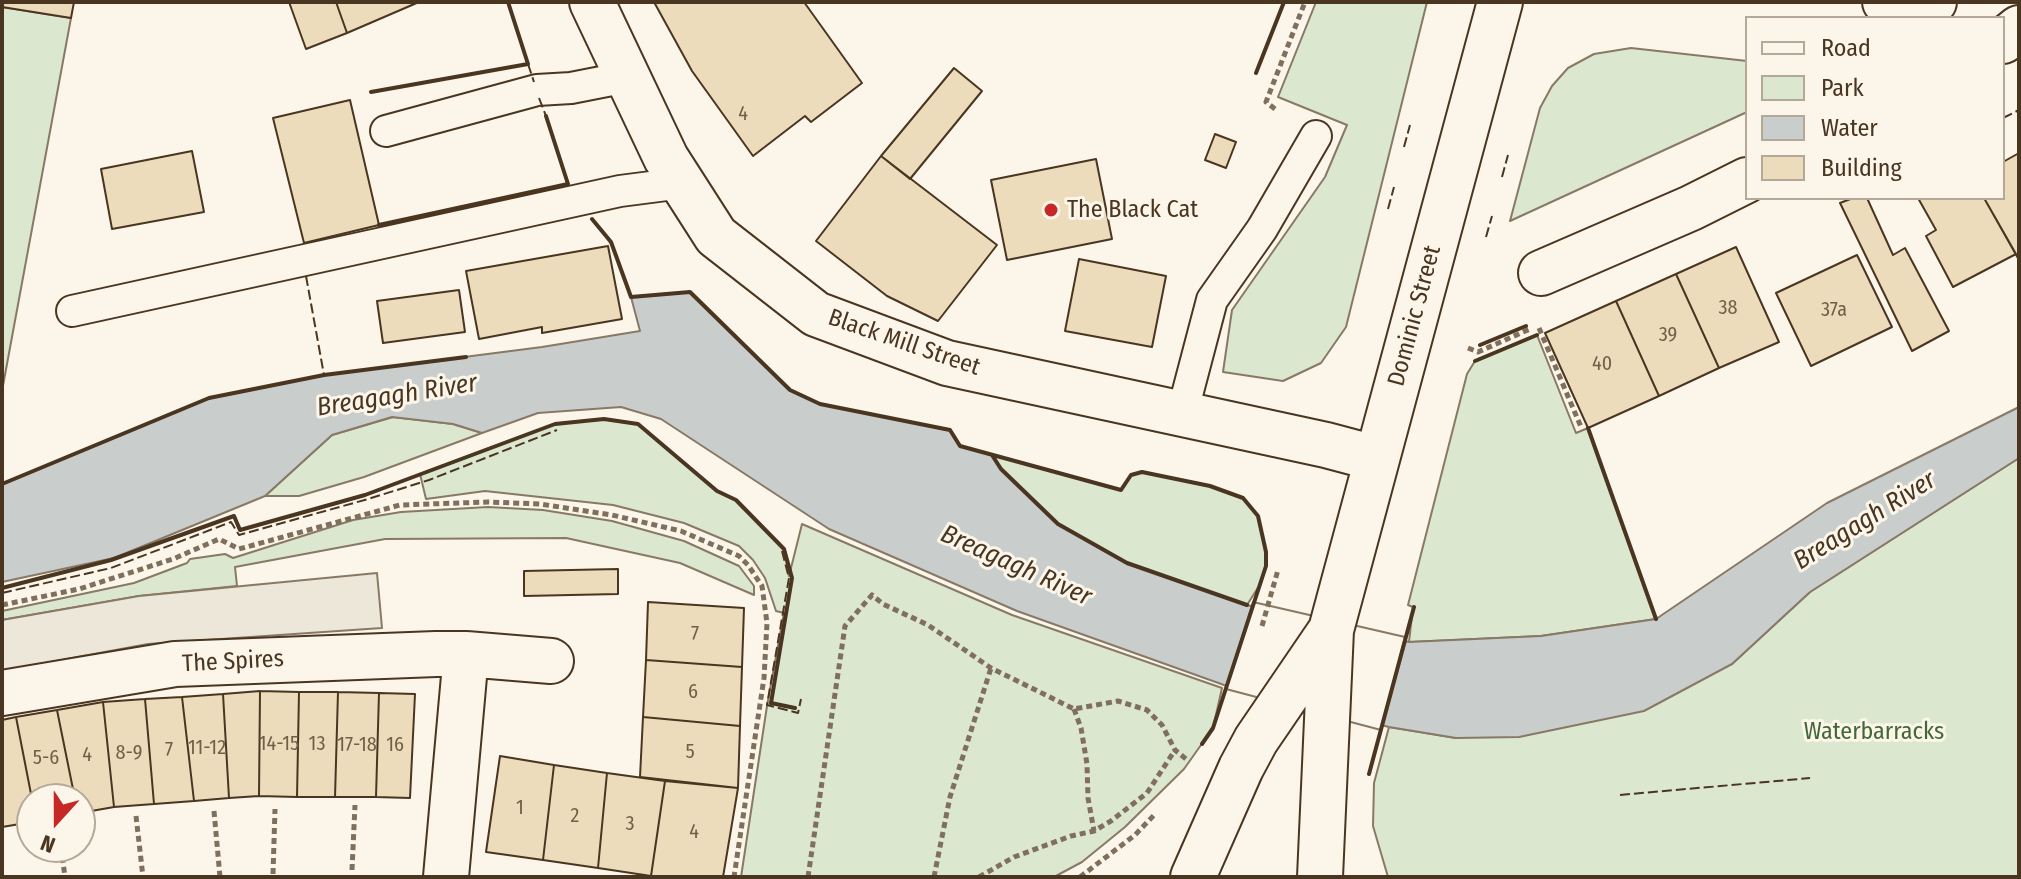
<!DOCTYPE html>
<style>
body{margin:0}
#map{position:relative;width:2021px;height:879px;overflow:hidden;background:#fbf6e9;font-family:"Fira Sans Condensed",sans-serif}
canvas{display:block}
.frame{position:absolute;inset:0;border:4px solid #4a3520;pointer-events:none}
.legend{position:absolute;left:1745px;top:16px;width:260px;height:184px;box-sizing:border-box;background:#fbf6e9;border:2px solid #b4a999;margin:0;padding:10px 14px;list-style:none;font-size:24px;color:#4a3520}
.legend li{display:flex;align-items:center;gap:16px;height:40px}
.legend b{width:40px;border:2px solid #b4a999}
.north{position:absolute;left:16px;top:783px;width:80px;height:80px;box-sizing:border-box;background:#fbf6e9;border:2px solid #b4a999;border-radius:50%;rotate:201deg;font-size:22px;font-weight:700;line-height:32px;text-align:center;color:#4a3520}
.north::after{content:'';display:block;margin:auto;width:28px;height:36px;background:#c62828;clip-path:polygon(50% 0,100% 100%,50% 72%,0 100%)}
</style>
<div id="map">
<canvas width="2021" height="879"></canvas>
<div class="frame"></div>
<ul class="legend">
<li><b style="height:10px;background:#fbf6e9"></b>Road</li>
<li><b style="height:22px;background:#dce7d0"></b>Park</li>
<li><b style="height:22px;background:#c9cecd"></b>Water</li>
<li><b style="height:22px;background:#ecdcbc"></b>Building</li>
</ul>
<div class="north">N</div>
</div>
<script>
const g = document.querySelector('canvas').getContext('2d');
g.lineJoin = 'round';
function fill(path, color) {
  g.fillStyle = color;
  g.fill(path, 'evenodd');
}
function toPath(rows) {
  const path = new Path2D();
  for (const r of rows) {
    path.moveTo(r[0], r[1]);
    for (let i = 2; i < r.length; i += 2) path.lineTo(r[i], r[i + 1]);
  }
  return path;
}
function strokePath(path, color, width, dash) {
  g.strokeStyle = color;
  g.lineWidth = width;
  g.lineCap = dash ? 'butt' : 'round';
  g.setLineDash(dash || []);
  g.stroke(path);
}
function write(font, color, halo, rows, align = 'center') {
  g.font = font + ' "Fira Sans Condensed",sans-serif';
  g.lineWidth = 6;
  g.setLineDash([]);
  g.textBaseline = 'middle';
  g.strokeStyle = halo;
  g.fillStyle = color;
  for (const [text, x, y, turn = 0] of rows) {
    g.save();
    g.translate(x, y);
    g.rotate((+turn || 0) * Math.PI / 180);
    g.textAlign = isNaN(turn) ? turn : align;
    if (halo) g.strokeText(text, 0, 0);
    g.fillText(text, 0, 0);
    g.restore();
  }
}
const green = toPath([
 [1316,2,1427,2,1346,327,1321,363,1283,381,1223,372,1232,310,1325,177,1347,125,1278,97,1316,2],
 [2,7,71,18,2,391,2,7],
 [1631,48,1747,61,1747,112,1510,221,1540,108,1552,86,1568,68,1594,54,1631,48],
 [1537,335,1576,433,1588,428,1656,619,1541,636,1409,642,1413,607,1408,605,1467,374,1475,361,1537,335],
 [393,417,453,424,482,433,364,477,299,496,265,496,332,435,393,417],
 [604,419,638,424,717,491,736,500,784,549,789,576,802,524,1012,615,1222,688,1213,728,1184,769,1125,827,1082,862,1054,877,741,877,767,706,784,613,776,611,765,578,753,560,739,546,684,523,613,505,485,491,426,499,420,474,555,424,604,419],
 [950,430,960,446,1121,490,1131,475,1142,472,1210,486,1243,498,1258,516,1266,552,1266,566,1259,586,1247,605,1004,555,950,430],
 [2019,458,2019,877,1388,877,1373,826,1374,783,1389,727,1456,738,1732,664,1810,592,2019,458],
 [488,507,543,510,612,521,684,541,739,566,754,586,754,595,680,563,566,538,385,539,235,567,237,586,139,596,2,620,2,611,134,583,187,563,190,559,225,554,233,558,353,520,401,512,488,507]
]);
const parking = toPath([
 [377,573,382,628,148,644,2,671,2,620,139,596,377,573]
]);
const water = toPath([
 [690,292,790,390,820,404,950,430,960,446,992,455,1001,469,1058,524,1127,563,1247,605,1409,642,1541,636,1656,619,1827,503,2019,407,2019,458,1810,592,1732,664,1644,711,1519,737,1456,738,1389,727,1224,685,1017,611,829,529,661,419,621,407,538,413,482,433,453,424,392,417,332,435,265,496,114,558,2,582,2,484,209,398,324,375,542,347,640,331,631,297,690,292]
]);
const pier = toPath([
 [1253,602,1405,637,1381,730,1226,689,1253,602]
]);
const building = toPath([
 [2,2,74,2,71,18,2,7,2,2],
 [289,2,336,2,347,33,306,49,289,2],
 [336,2,419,2,347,33,336,2],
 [654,2,804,2,862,83,811,122,805,116,753,156,692,71,654,2],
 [954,68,982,91,910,179,881,156,954,68],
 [350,100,379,225,304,243,273,118,350,100],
 [1215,134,1236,142,1226,168,1205,160,1215,134],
 [192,151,204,212,112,229,101,169,192,151],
 [2019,153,2019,260,1984,198,2003,198,2003,162,2019,153],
 [881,156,997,245,938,321,887,296,816,241,881,156],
 [1096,159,1112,239,1007,260,991,180,1096,159],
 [1853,198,1867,198,1893,255,1905,248,1949,331,1912,351,1840,203,1853,198],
 [1918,198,1984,198,2016,254,1953,287,1926,236,1936,230,1918,198],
 [608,246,622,319,542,333,542,327,479,339,466,271,608,246],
 [1736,247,1779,342,1719,368,1676,274,1736,247],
 [1857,255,1892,327,1811,366,1776,293,1857,255],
 [1079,259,1166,276,1152,347,1065,331,1079,259],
 [1676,274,1719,368,1659,396,1616,301,1676,274],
 [459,290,465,332,383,343,377,301,459,290],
 [1616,301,1659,396,1588,428,1545,333,1616,301],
 [618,569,618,594,524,596,524,571,618,569],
 [648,602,744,608,742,667,646,660,648,602],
 [646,660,742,667,740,726,643,717,646,660],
 [260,691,299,692,297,797,259,796,260,691],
 [260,691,259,796,229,798,223,694,260,691],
 [299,692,338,692,335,797,297,797,299,692],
 [338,692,379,693,376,797,335,797,338,692],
 [379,693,415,694,410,798,376,797,379,693],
 [223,694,229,798,194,801,182,697,223,694],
 [182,697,194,801,154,804,145,699,182,697],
 [145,699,154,804,114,807,103,702,145,699],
 [103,702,114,807,80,813,80,799,75,799,57,710,103,702],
 [57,710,75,799,32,799,16,717,57,710],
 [16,717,32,799,32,822,2,827,2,720,16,717],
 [643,717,740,726,738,788,640,777,643,717],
 [500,756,554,765,543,860,486,852,500,756],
 [554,765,607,773,598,868,543,860,554,765],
 [607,773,665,781,651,876,598,868,607,773],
 [665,781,738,788,723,877,651,876,665,781]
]);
const path = toPath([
 [1275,109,1266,102,1305,2],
 [1539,328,1581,427],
 [1468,348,1478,352,1530,329],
 [2,605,79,589,173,559,219,539,239,549,400,505,488,502,540,504,612,515,681,531,739,556,748,565,762,586,767,623,764,678,734,877],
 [1262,626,1278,570],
 [1074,709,1081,728,1087,764,1088,798,1094,831],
 [214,811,220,877],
 [136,816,143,877],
 [61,847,65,877],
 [352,870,355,805],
 [273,874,275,809],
 [808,877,845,626,872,595,883,604,928,625,991,668,1074,709,1118,701,1147,710,1162,725,1175,750,1186,759],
 [934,877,950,797,991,668],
 [979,877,1014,857,1071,836,1094,831,1111,821,1147,793,1175,750],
 [1080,877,1135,835,1156,813]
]);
const service = toPath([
 [386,131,537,90,571,88,627,77],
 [72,311,620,191,682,183],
 [1182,414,1212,300,1262,229,1316,136]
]);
const minor = toPath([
 [2003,41,2019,28],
 [1541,273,1691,208,1747,180],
 [2,693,175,664,436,654,466,654,551,661],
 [446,877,466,654]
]);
const tertiary = toPath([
 [592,2,666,158,716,236,816,314,947,363,1326,445,1375,458]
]);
const secondary = toPath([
 [1885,2,1934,2],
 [1193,877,1241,768,1256,740,1331,630],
 [1320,877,1331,630,1500,2]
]);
const fence = toPath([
 [528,64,534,82],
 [539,98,546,116],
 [2003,118,2019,110],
 [1404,147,1410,125],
 [1502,177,1508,155],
 [1388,209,1394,187],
 [1486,237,1492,216],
 [306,276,324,375],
 [782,551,789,578,767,705,798,713,801,699],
 [2,593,111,568,231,522,239,535,368,499,429,480,557,430],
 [1620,795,1810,778]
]);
const wall = toPath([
 [1256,73,1284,2],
 [371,92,528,64,508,2],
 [592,219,611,242,631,297,690,292,790,390,820,404,950,430,960,446,1121,490,1131,475,1142,472,1210,486,1243,498,1258,516,1266,552,1266,566,1213,728,1202,744],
 [379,225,568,184,546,116],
 [1480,345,1526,326],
 [1475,361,1537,335],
 [1588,428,1656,619],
 [992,455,1001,469,1058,524,1127,563,1247,605],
 [2,484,209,398,324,375,466,357],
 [2,588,111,560,234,516,240,530,365,495,555,424,604,419,638,424,717,491,736,500,784,549,792,578,771,703,795,708],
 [1369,774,1414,607]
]);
const markers = [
 [1051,210,8,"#c62828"]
];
const numberNames = [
 ["4",743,114],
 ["38",1728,308],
 ["37a",1834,310],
 ["39",1668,335],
 ["40",1602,364],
 ["7",695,634],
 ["6",693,692],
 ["14-15",279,744],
 ["13",317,744],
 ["17-18",357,745],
 ["16",395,745],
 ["11-12",207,748],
 ["7",169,750],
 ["5",690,752],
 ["8-9",129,753],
 ["4",87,755],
 ["5-6",46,758],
 ["1",520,808],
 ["2",575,816],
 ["3",630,824],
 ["4",694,832]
];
const poiNames = [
 ["The Black Cat",1067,210]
];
const streetNames = [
 ["Dominic Street",1415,316,-75],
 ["Black Mill Street",904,343,19],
 ["The Spires",233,662,-3]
];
const parkNames = [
 ["Waterbarracks",1874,732]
];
const waterNames = [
 ["Breagagh River",397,396,-9],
 ["Breagagh River",1865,521,-32],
 ["Breagagh River",1016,566,24]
];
fill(green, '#dce7d0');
strokePath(green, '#887966', 2);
fill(parking, '#ede7d9');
strokePath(parking, '#887966', 2);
fill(water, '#c9cecd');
strokePath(water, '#887966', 2);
fill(pier, '#fbf6e9');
strokePath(pier, '#887966', 2);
fill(building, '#ecdcbc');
strokePath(building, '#4a3520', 2);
strokePath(service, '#4a3520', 34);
strokePath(minor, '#4a3520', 48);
strokePath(tertiary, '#4a3520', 48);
strokePath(secondary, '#4a3520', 48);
strokePath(path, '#7f6f5c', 5, [6, 4]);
strokePath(service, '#fbf6e9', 30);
strokePath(minor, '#fbf6e9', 44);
strokePath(tertiary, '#fbf6e9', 44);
strokePath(secondary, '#fbf6e9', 44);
strokePath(fence, '#4a3520', 2, [10, 4]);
strokePath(wall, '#4a3520', 4);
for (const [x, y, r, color] of markers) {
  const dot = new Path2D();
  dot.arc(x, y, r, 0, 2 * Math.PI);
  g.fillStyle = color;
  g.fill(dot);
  strokePath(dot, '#fbf6e9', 3);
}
write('20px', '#725f47', null, numberNames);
write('24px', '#4a3520', '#fbf6e9', poiNames, 'left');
write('24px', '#4a3520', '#fbf6e9', streetNames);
write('24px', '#436837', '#fbf6e9', parkNames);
write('italic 26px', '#4a3520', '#fbf6e9', waterNames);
</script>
